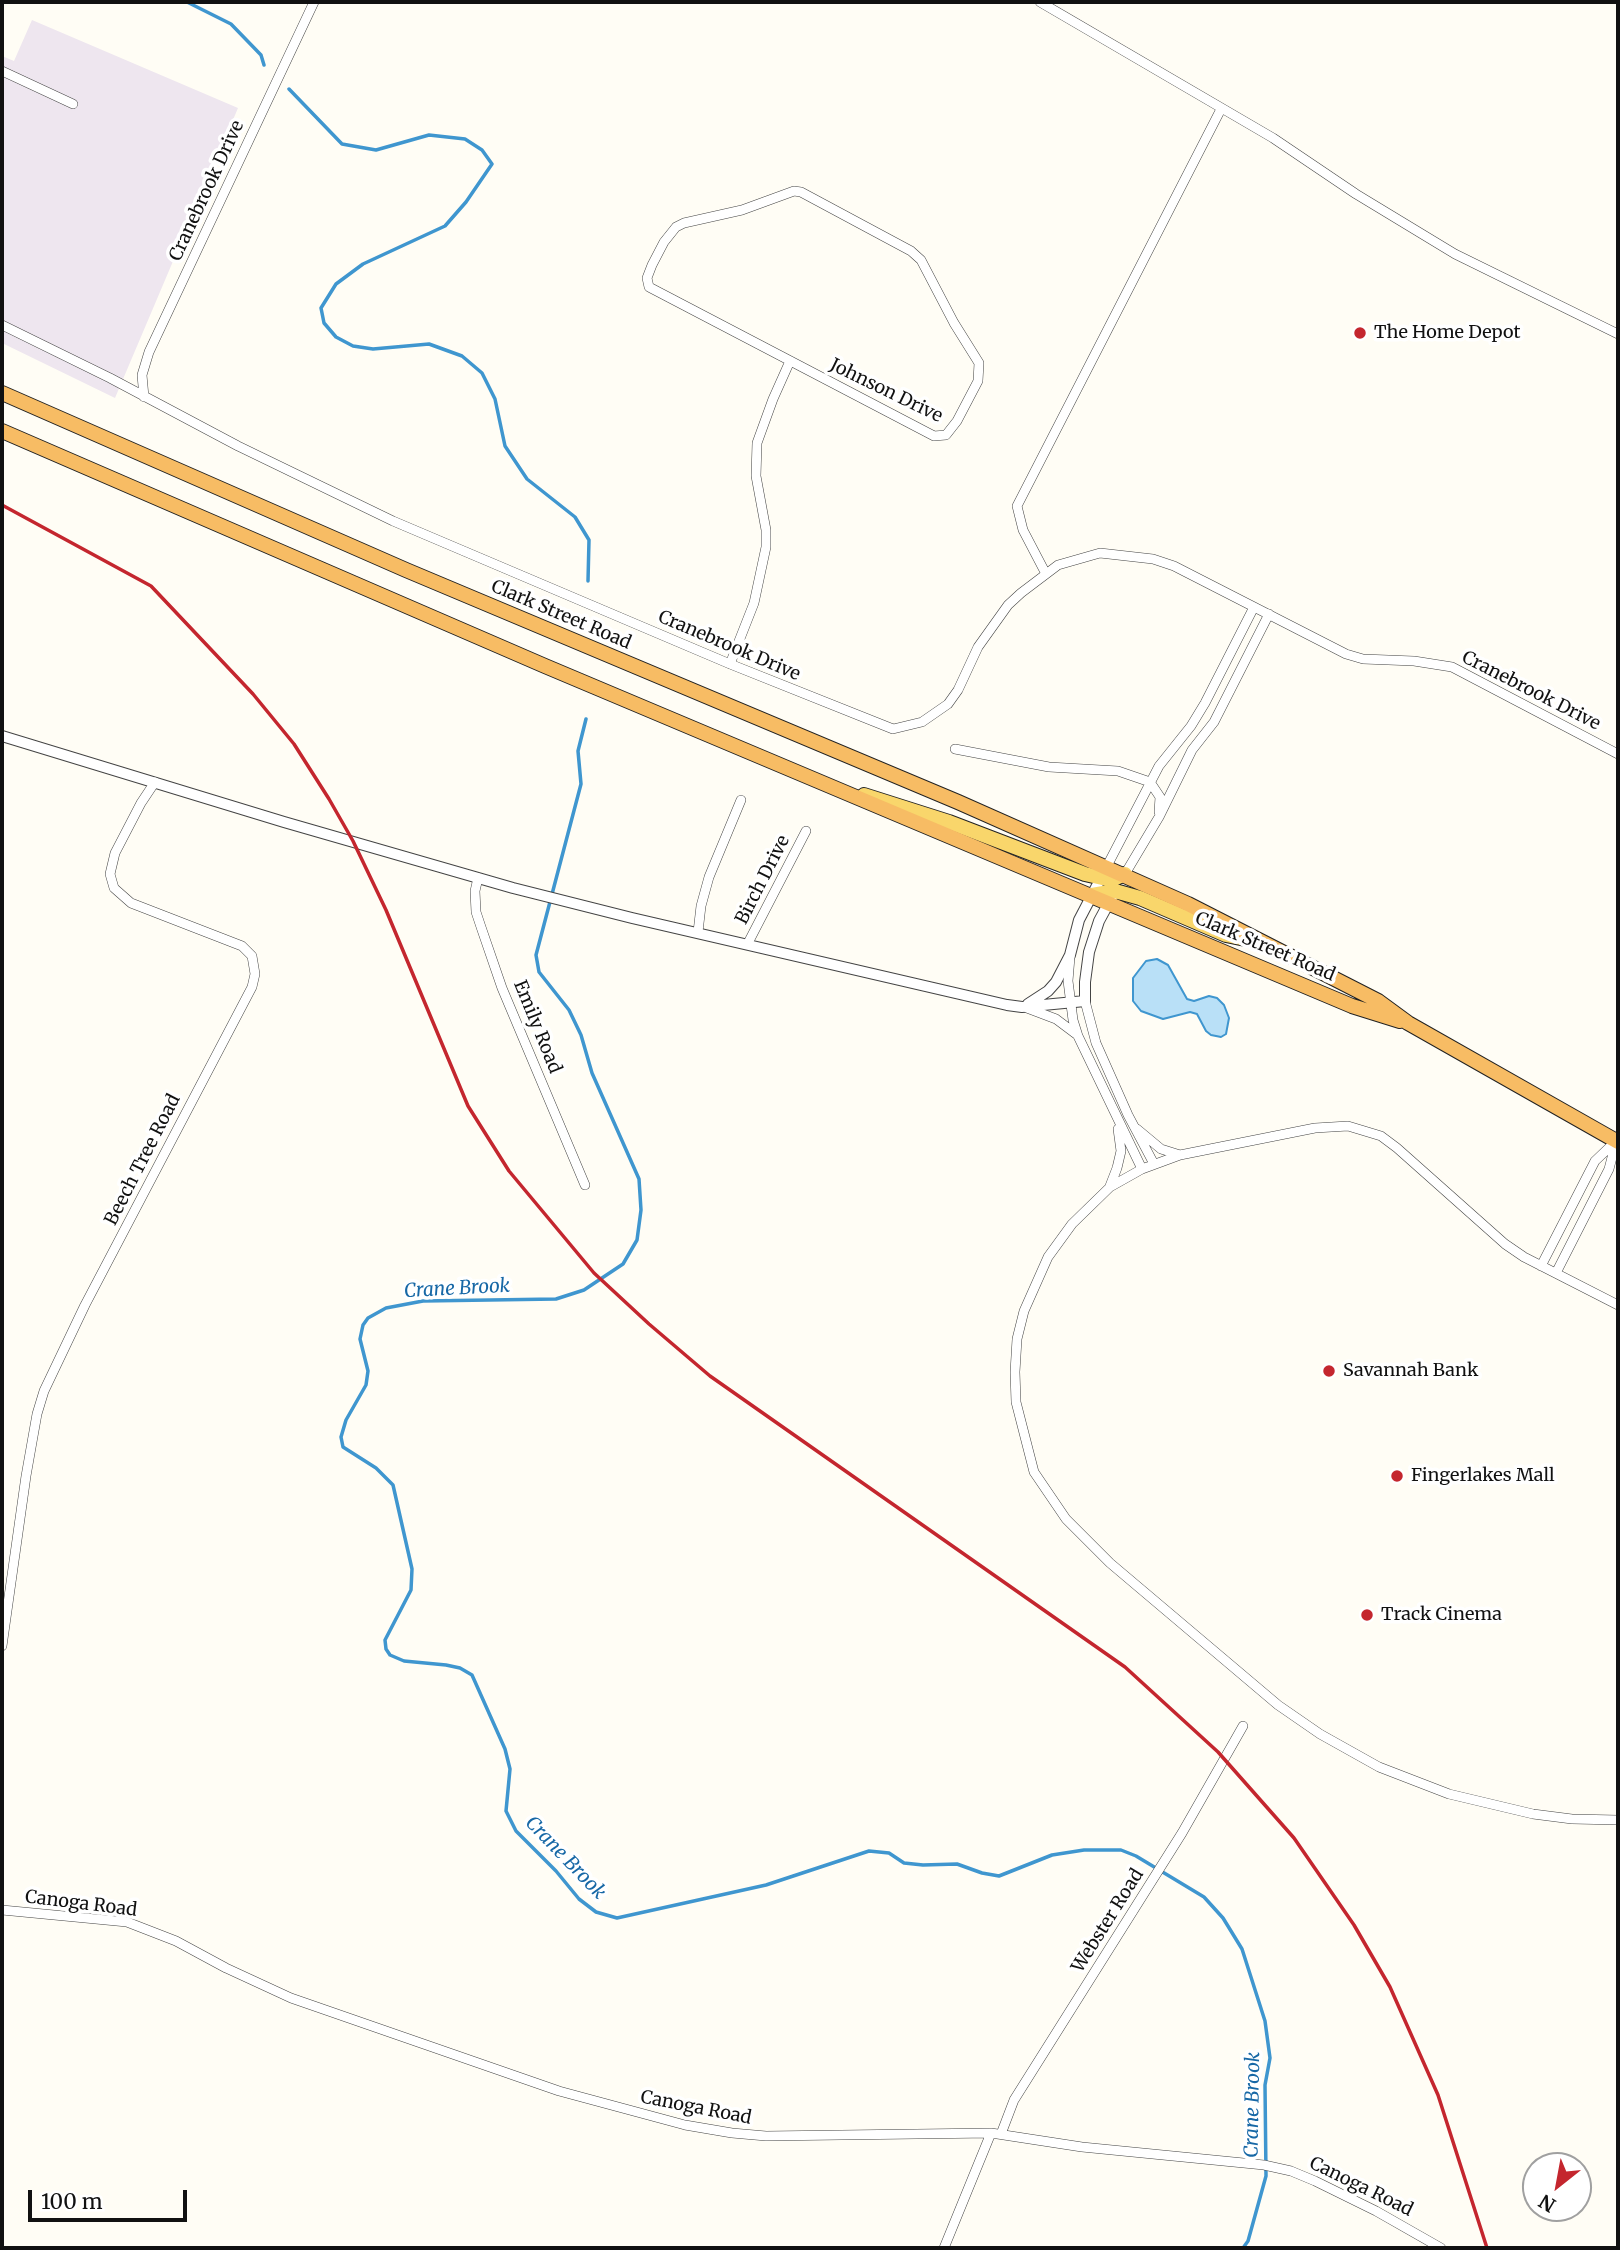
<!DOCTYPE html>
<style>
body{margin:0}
#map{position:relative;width:1620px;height:2250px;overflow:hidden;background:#fffdf5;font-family:Merriweather,serif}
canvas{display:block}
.frame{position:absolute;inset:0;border:4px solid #111;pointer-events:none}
.north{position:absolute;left:1522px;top:2152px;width:70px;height:70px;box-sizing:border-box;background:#fff;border:2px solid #a0a0a0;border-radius:50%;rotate:211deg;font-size:19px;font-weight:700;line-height:28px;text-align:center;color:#111}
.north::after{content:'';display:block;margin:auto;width:24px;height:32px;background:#c4262e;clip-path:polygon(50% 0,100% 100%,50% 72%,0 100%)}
.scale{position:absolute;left:28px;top:2190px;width:159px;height:32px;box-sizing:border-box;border:4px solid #111;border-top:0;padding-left:9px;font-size:21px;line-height:24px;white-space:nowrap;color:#111;-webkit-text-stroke:5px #fff;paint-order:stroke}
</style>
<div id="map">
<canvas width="1620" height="2250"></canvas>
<div class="frame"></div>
<div class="north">N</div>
<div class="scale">100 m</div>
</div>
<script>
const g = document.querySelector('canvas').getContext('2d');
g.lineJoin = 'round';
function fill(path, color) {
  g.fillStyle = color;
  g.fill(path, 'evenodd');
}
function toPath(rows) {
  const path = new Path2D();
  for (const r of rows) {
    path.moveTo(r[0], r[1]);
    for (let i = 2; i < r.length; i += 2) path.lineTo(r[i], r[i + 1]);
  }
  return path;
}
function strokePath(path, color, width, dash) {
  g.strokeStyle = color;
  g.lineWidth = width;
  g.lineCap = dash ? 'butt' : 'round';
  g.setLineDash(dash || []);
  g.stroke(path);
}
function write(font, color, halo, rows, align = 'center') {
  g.font = font + ' Merriweather,serif';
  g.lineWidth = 7;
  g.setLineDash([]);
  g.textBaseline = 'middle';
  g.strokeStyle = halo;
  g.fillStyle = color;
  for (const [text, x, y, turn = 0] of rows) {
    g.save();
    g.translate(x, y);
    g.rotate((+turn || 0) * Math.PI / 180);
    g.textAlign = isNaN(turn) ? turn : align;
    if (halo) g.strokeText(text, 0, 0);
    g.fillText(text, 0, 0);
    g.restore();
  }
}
const industrial = toPath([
 [32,20,238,108,115,398,2,343,2,56,14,61]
]);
const water = toPath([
 [1157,959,1168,965,1187,999,1194,1001,1209,996,1217,998,1224,1005,1229,1018,1226,1034,1221,1037,1211,1035,1206,1031,1197,1014,1190,1012,1163,1019,1141,1011,1133,1001,1133,978,1146,961,1157,959]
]);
const stream = toPath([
 [187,2,231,24,261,55,264,65],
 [289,89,342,144,376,150,429,135,465,139,482,150,492,164,466,202,445,226,363,264,336,284,321,308,324,323,336,337,353,346,373,349,429,344,462,356,482,373,495,399,505,446,527,479,575,517,589,540,588,581],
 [586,719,578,751,581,784,536,955,539,972,569,1010,581,1035,592,1073,639,1179,641,1210,637,1240,623,1264,584,1290,556,1299,423,1301,386,1308,368,1318,363,1325,360,1339,368,1371,366,1385,346,1420,341,1437,343,1447,376,1468,393,1485,412,1569,411,1590,385,1640,386,1649,390,1655,404,1661,446,1665,460,1668,472,1675,505,1749,510,1769,506,1811,516,1831,556,1871,579,1899,596,1912,617,1918,766,1885,869,1851,889,1853,904,1863,923,1865,957,1864,982,1873,999,1876,1052,1855,1084,1850,1121,1850,1136,1856,1204,1897,1223,1918,1242,1949,1265,2021,1270,2058,1265,2085,1266,2176,1248,2241,1243,2248]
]);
const minor = toPath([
 [1040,2,1273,138,1356,194,1455,254,1618,334],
 [2,71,73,104],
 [794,191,801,192,911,251,921,260,954,323,979,363,978,381,957,421,946,435,934,436,649,287,647,278,652,265,664,242,676,227,684,223,742,210,794,191],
 [2,325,110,378,238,446,393,521,730,664,893,729,922,722,948,704,958,690,978,647,1008,605,1021,593,1058,565,1100,553,1153,559,1174,566,1346,654,1363,659,1414,661,1452,667,1618,754],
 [144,397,142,375,149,352,314,2],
 [1046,574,1023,530,1017,506,1221,109],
 [730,664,754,603,766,547,766,530,756,476,757,443,773,399,790,361],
 [955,749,1049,767,1118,771,1150,782],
 [1150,782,1160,797,1159,812],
 [1107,866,1159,766,1191,726,1205,703,1254,607],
 [1125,874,1159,817,1192,750,1214,722,1269,614],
 [478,878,475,891,476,912,481,927,502,988,585,1185],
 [698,932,701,906,709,877,741,800],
 [748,943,806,831],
 [1070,957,1068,981,1073,1020,1078,1036,1142,1169],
 [1085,1001,1096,1043,1128,1115,1154,1164],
 [1027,1008,1056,1019,1076,1034],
 [1137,1129,1161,1149,1180,1155],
 [1110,1186,1117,1168,1121,1151,1118,1129],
 [1541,1266,1595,1161,1616,1141],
 [1556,1273,1609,1169,1616,1142],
 [1618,1305,1524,1257,1505,1244,1397,1148,1381,1136,1348,1126,1315,1128,1180,1155,1142,1169,1110,1187,1072,1224,1048,1257,1024,1311,1017,1339,1015,1372,1016,1402,1034,1472,1066,1519,1110,1563,1278,1705,1320,1734,1379,1767,1449,1794,1533,1814,1572,1819,1618,1820],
 [2,1646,26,1476,37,1414,44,1391,85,1305,252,987,255,974,252,956,242,946,131,903,114,888,110,874,115,853,141,803,155,782],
 [2,1910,127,1922,176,1941,226,1968,291,1998,559,2091,685,2125,732,2133,766,2136,991,2133,1082,2147,1264,2165,1291,2171,1315,2181,1376,2211,1441,2248],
 [1001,2134,1014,2100,1182,1833,1243,1726],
 [944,2248,991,2133]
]);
const tertiary = toPath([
 [2,736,284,822,513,888,632,918,1007,1005,1022,1007,1085,1001,1085,982,1089,952,1099,921,1112,897],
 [1028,1004,1048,991,1056,982,1070,955,1079,920,1103,874]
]);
const primary = toPath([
 [864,795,949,822,1085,874,1111,880,1125,874],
 [1092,895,1115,891,1140,898,1226,935,1255,941]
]);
const trunk = toPath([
 [2,393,406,570,958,802,1188,904,1378,1001,1408,1023,1618,1142],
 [2,431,545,666,1352,1006,1400,1021]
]);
const rail = toPath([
 [2,505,151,586,253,694,294,744,329,799,353,841,386,910,468,1106,509,1171,594,1273,649,1324,710,1376,1125,1667,1218,1752,1294,1838,1354,1925,1390,1987,1438,2095,1487,2248]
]);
const markers = [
 [1360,333,7,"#c4262e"],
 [1329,1371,7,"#c4262e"],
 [1397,1476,7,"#c4262e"],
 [1367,1615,7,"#c4262e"]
];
const streetNames = [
 ["Cranebrook Drive",207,191,-65],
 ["Johnson Drive",886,391,26],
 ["Clark Street Road",561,615,23],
 ["Cranebrook Drive",729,646,23],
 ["Cranebrook Drive",1531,691,27],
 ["Birch Drive",763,880,-63],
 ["Clark Street Road",1265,947,23],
 ["Emily Road",537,1027,68],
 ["Beech Tree Road",143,1160,-63],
 ["Canoga Road",81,1904,7],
 ["Webster Road",1108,1921,-58],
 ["Canoga Road",696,2108,11],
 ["Canoga Road",1361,2187,26]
];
const poiNames = [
 ["The Home Depot",1374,333],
 ["Savannah Bank",1343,1371],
 ["Fingerlakes Mall",1411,1476],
 ["Track Cinema",1381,1615]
];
const waterNames = [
 ["Crane Brook",457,1289,-3],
 ["Crane Brook",565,1858,46],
 ["Crane Brook",1253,2105,-89]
];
fill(industrial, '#eee6ef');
fill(water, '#b9e0f7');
strokePath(water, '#3f96cf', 2);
strokePath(stream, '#3f96cf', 3.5);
strokePath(minor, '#444', 10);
strokePath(tertiary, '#444', 12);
strokePath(primary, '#222', 16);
strokePath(trunk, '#222', 16);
strokePath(minor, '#fff', 9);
strokePath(tertiary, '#fff', 10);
strokePath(primary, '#f9d66b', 14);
strokePath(trunk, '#f7bc64', 14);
strokePath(rail, '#c4262e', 3.5);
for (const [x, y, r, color] of markers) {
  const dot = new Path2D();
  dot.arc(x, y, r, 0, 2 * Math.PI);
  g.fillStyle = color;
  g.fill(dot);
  strokePath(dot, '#fff', 2.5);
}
write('18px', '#111', '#fff', streetNames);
write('18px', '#111', '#fff', poiNames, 'left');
write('italic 19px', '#1768a6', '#fff', waterNames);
</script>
